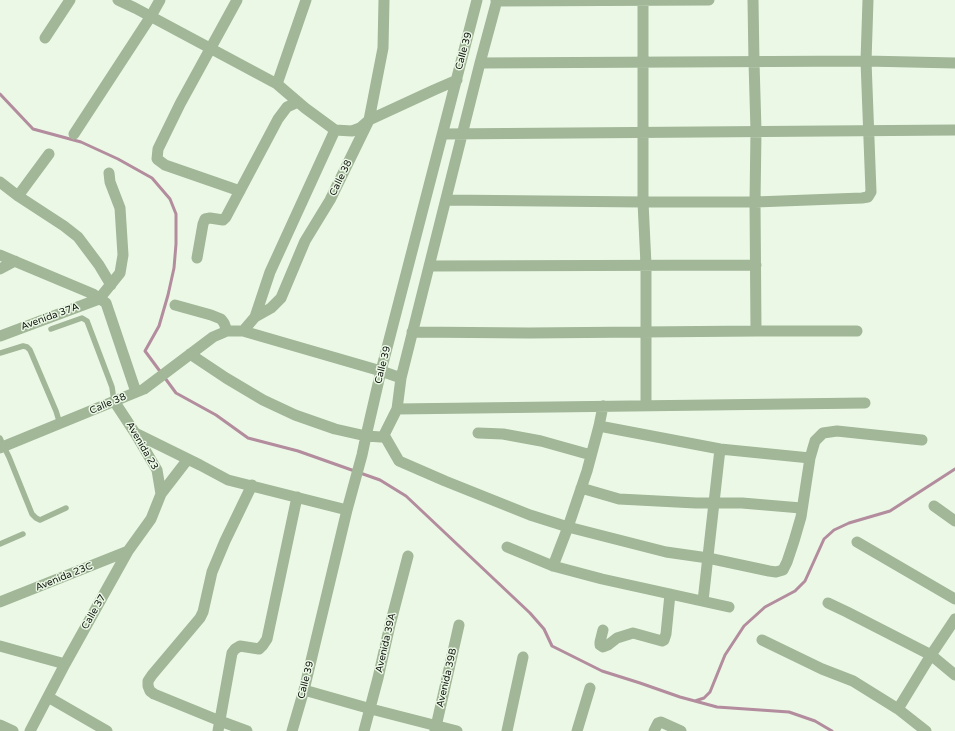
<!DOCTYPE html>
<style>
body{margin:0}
canvas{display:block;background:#eaf8e5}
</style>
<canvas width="955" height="731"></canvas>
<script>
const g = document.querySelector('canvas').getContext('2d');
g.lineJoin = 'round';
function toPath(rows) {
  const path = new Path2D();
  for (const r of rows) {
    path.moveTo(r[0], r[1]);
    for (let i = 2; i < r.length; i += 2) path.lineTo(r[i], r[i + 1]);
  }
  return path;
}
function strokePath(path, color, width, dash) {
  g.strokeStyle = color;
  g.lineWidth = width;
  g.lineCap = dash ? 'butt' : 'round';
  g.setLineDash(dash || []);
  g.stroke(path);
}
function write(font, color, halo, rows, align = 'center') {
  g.font = font + ' "Varela Round",sans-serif';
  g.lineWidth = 3;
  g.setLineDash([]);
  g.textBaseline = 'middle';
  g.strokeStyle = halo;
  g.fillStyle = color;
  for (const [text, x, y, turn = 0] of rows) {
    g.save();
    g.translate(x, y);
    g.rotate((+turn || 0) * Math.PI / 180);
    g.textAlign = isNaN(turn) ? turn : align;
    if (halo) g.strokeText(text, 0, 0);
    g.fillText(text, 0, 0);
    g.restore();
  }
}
const stream = toPath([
 [0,94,33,129,81,142,118,159,152,178,170,199,176,214,176,244,174,268,168,295,159,326,145,351,176,393,216,415,248,438,298,451,380,480,406,496,530,613,544,629,552,646,602,671,640,683,680,697,717,707,789,712,815,721,832,731],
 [695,701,704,698,710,692,725,655,744,626,765,607,795,591,805,581,824,539,834,530,849,523,890,511,955,469]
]);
const service = toPath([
 [51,329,82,318,87,321,112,387,114,401],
 [0,353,23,346,27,347,30,350,56,411,60,424],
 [0,438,4,447,9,457,32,514,36,518,40,520,66,508],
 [0,544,23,534]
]);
const minor = toPath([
 [118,0,135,8,277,84,305,108,335,130,352,131,360,128,369,120,434,90,457,80],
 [237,0,180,104,158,149,157,159,165,165,240,191],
 [643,0,643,202,646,265,646,405],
 [753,0,754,62,756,131,755,202,756,331],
 [496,1,709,0],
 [45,38,70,0],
 [480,63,866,61,955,63],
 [277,84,306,0],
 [74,134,151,16,160,0],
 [443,134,955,130],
 [0,182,18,196,64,226,78,237,99,265,111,285],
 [18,196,49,154],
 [446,200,643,202,755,202,862,198,868,197,871,192,866,61,868,0],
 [0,255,93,294,106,303,136,392],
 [197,258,203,224,205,219,210,218,223,220,226,217,278,119,287,107,298,102],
 [429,266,756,265],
 [0,269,15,261],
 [175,305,211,315,221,319,224,323,227,331],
 [255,317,270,272,335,130],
 [243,331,255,317,271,308,281,298,305,241,330,200,369,120,383,48,384,0],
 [412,332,529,333,756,331,857,331],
 [0,336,99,299,120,273,123,255,120,208,110,182,109,173],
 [190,354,226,378,263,400,295,415,335,429,366,436,381,437,384,435,397,409,401,378],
 [114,401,135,433,157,470,161,494],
 [397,409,865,403],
 [599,426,720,449,810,458],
 [135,433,200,465,228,480,347,510],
 [478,433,503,434,541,441,591,455],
 [384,435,399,461,445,481,530,515,568,527,666,552,708,558,769,571,776,572,783,570,787,562,794,541,801,517,810,458,815,441,823,433,837,431,922,440],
 [0,448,144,389,213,337,227,331,243,331,381,371,401,378,480,63,497,0],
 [581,488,619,499,696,503,742,503,801,508],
 [934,506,955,521],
 [857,542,955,599],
 [507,547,553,566,602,579,729,607],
 [553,566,568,527,587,471,599,426,603,406],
 [703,601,720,449],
 [0,602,128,551],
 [828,603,847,612,931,655,955,675],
 [603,630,600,642,600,645,603,647,608,645,617,638,633,633,662,641,664,640,666,634,670,594],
 [762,640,822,669,853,681,898,709,926,731],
 [0,646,65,664],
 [304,690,371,709,457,731],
 [48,697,107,731],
 [898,709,931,655,955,619],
 [0,725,13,731],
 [30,731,65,664,128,551,151,519,161,494,188,459],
 [218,731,232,653,235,649,240,646,259,649,263,645,267,639,297,497],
 [247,731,220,721,154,694,150,691,148,686,148,681,152,675,200,618,203,612,212,572,225,541,252,485],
 [292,731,304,690,347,510,362,455,366,436,381,371,477,0],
 [364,731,378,678,390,625,408,556],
 [435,731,459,625],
 [507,731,523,657],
 [577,731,590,688],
 [654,731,658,723,661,722,681,731]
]);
const streetNames = [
 ["Calle 39",464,51,-75],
 ["Calle 38",341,178,-64],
 ["Avenida 37A",50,317,-20],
 ["Calle 39",383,365,-76],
 ["Calle 38",108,404,-23],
 ["Avenida 23",142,446,60],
 ["Avenida 23C",64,577,-22],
 ["Calle 37",94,612,-60],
 ["Avenida 39A",386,643,-77],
 ["Avenida 39B",447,678,-77],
 ["Calle 39",306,680,-76]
];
strokePath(stream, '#b38c9e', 3);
strokePath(service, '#a1b798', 5.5);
strokePath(minor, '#a1b798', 11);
write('10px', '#131711', '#eaf8e5', streetNames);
</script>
